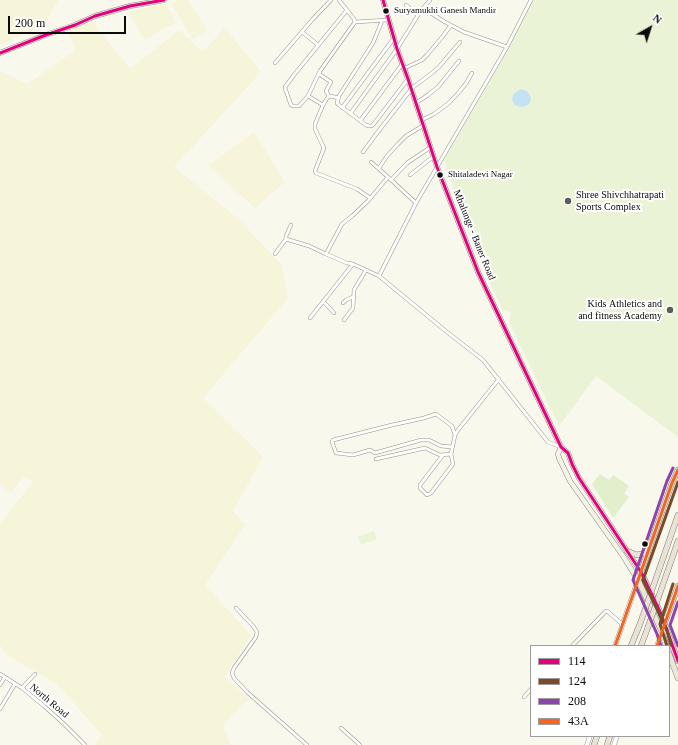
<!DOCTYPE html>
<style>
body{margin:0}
#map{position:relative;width:678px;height:745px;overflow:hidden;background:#f9f8ed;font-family:Georgia,serif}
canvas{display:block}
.legend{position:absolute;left:530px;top:645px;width:140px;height:92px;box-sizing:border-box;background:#fff;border:1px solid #9d9d9d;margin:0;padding:5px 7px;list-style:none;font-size:12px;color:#0a0a0a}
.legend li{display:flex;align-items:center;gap:8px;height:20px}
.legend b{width:20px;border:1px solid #9d9d9d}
.north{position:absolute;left:630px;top:8px;width:40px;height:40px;-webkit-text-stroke:3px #fff;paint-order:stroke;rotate:39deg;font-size:11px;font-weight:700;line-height:16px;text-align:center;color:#0a0a0a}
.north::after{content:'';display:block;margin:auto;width:14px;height:18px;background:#0a0a0a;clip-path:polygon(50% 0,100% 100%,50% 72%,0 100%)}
.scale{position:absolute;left:8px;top:16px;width:118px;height:18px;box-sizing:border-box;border:2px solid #0a0a0a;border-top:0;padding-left:5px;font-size:12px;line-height:14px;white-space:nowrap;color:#0a0a0a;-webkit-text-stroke:3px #fff;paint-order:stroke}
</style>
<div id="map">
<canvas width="678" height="745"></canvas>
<ul class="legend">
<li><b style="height:5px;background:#e5007d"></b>114</li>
<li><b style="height:5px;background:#7a4b2a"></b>124</li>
<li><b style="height:5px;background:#8e44ad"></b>208</li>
<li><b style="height:5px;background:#f26522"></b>43A</li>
</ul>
<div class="north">N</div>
<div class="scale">200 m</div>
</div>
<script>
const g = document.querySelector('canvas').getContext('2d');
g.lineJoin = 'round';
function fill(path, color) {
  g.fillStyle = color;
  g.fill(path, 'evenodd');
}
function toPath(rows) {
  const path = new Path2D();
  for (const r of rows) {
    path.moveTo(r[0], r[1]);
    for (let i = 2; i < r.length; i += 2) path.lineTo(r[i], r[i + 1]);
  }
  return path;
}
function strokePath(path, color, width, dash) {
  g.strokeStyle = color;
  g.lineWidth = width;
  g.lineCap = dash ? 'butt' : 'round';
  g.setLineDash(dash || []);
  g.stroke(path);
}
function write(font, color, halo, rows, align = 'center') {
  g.font = font + ' Georgia,serif';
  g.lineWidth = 4;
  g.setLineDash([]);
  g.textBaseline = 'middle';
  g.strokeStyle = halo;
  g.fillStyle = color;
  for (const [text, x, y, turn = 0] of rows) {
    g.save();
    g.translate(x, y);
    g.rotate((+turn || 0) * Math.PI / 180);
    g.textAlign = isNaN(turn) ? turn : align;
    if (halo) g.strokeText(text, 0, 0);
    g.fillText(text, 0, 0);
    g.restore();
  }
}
const farmland = toPath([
 [0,0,58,0,44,25,0,45],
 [177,0,188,0,207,30,193,39,171,4],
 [165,3,176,22,144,40,128,12],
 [91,20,130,69,179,30,202,52,225,28,261,72,174,167,236,217,282,265,288,298,203,398,263,457,233,511,245,525,205,585,251,635,225,677,249,699,223,725,231,745,95,745,102,735,57,684,8,656,0,645,0,524,33,482,24,476,11,493,0,484,0,203,1,200,0,194,0,71,27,84,76,50,66,30],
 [254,132,285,182,255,208,208,166]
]);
const green = toPath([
 [600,474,609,480,613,475,629,486,624,493,629,497,613,518,592,484]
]);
const pitch = toPath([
 [530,0,678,0,678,437,596,376,559,426,509,322,511,313,507,310,503,311,474,249,444,160,503,58],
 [374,531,377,539,361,545,358,537]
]);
const water = toPath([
 [521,89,527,91,531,97,530,103,523,107,517,106,514,104,512,100,513,95,516,92]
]);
const minor = toPath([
 [531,0,507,47,416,203,379,276,447,332,483,360,548,442,561,447],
 [406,5,418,15],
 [423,8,445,22,464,32,507,47],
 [382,21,373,43,339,96,337,103,339,105,366,125,369,126,371,126,373,125,408,79],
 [355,22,388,20],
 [302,32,318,45],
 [275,63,312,20,331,0],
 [405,68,422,60,427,55,443,36,451,25],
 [319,74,331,82,326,91,329,96],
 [308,96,320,71,355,22,354,19,339,0],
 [338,98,331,96,328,97,323,105,315,124,315,129,323,146,324,148,315,171,316,173,357,189,370,198],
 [416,103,428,95,438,87,459,61],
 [323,105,308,96,300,105,299,106,293,106,291,105,285,88,285,87,294,75,347,10],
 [342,108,394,38],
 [350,114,397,49,420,12,430,0],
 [422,120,434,114,449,103,460,91,467,82,472,73],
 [360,121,403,63],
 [363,152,377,133,412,88,432,73,439,67,460,42],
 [371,162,388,177],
 [379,168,387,156,398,144,406,136,424,125],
 [410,175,434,156],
 [391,180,407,163,431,147],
 [291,225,286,236,286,239,309,246,326,254],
 [275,254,286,239],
 [353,264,347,263,326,254,342,224,352,216,368,201,388,177,416,203],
 [323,301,334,313],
 [343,303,346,300,353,297],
 [310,318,353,264,379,276],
 [344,320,353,308,354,290,366,270],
 [452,447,441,446,429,440,421,440,375,453,370,450,353,455,336,453,332,442,333,440,392,425,424,418,436,414,452,426,455,435],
 [443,455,420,485,420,488,427,495,431,493,453,464,451,454,455,435,458,430,499,379],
 [376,459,425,448,440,455,451,454],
 [236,608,253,626,257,632,256,637,234,668,232,673,234,678,247,692,307,745],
 [572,646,606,611,607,611,622,624],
 [0,674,22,688,44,706,64,724,85,745],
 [0,685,5,677],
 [22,688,35,674],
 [524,697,531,689],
 [0,709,15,684],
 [341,728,360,745]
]);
const tertiary = toPath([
 [615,646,638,580],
 [657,646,662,632],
 [587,745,590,736],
 [614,745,617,736]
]);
const secondary = toPath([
 [383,0,397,49,408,79,437,167,478,272,561,447,568,453,572,464,579,478,641,572],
 [0,53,43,36,75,25,95,16,130,6,164,0],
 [561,447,558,454,559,458,570,481,623,556,638,580]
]);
const primary = toPath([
 [627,551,637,555,641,554,644,553,648,550],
 [641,572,661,614,678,661],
 [664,625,678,586],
 [666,646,662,632,638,580,672,483,678,470],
 [669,654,678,678]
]);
const trunk = toPath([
 [660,567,678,515],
 [668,570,678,541],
 [631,646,640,624],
 [641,646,648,627],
 [594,745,597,736],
 [607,745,610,736]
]);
const trunkBridge = toPath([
 [640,624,660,567],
 [648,627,668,570]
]);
const bus1 = toPath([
 [383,0,397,49,408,79,437,167,478,272,561,447,568,453,572,464,579,478,641,572,661,614,678,661],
 [0,53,43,36,75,25,95,16,130,6,164,0]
]);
const bus2 = toPath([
 [671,645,667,630,643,580,678,482],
 [667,646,660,624,673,584]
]);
const bus3 = toPath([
 [678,602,670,625,678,646],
 [661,646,657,634,633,580,667,481,673,468]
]);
const bus4 = toPath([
 [615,646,672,483,678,470],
 [657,646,678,586]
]);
const markers = [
 [386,11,3.5,"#0a0a0a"],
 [440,175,3.5,"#0a0a0a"],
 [568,201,4,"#5e5d59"],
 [670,310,4,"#5e5d59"],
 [645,544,3.5,"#0a0a0a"]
];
const busNames = [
 ["Suryamukhi Ganesh Mandir",394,11],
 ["Shitaladevi Nagar",448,175]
];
const poiNames = [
 ["Shree Shivchhatrapati",576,195],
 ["Sports Complex",576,207],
 ["Kids Athletics and",662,304,"right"],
 ["and fitness Academy",662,316,"right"]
];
const streetNames = [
 ["Mhalunge - Baner Road",474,235,68],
 ["North Road",49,701,40]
];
fill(farmland, '#f6f4d9');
fill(green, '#e1efcd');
fill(pitch, '#ebf3d6');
fill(water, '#c3e2f3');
strokePath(minor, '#92918c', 4);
strokePath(tertiary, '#92918c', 5);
strokePath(secondary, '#888883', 5.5);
strokePath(primary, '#7f7e7a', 6);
strokePath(trunk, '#7f7e7a', 6);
strokePath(minor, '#fefefc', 3);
strokePath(tertiary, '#fefefc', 4);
strokePath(secondary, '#f4f3e7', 4.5);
strokePath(primary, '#ebe7d6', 5);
strokePath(trunk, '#eae2d4', 5);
strokePath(trunkBridge, '#7f7e7a', 6, []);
strokePath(trunkBridge, '#eae2d4', 5);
strokePath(bus1, '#e5007d', 3);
strokePath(bus2, '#7a4b2a', 3);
strokePath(bus3, '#8e44ad', 3);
strokePath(bus4, '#f26522', 3);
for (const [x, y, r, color] of markers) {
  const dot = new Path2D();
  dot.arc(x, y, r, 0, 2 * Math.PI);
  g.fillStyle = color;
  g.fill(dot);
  strokePath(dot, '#fff', 1.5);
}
write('9px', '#0a0a0a', '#fff', busNames, 'left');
write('10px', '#0a0a0a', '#fff', poiNames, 'left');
write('10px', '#0a0a0a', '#fff', streetNames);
</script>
